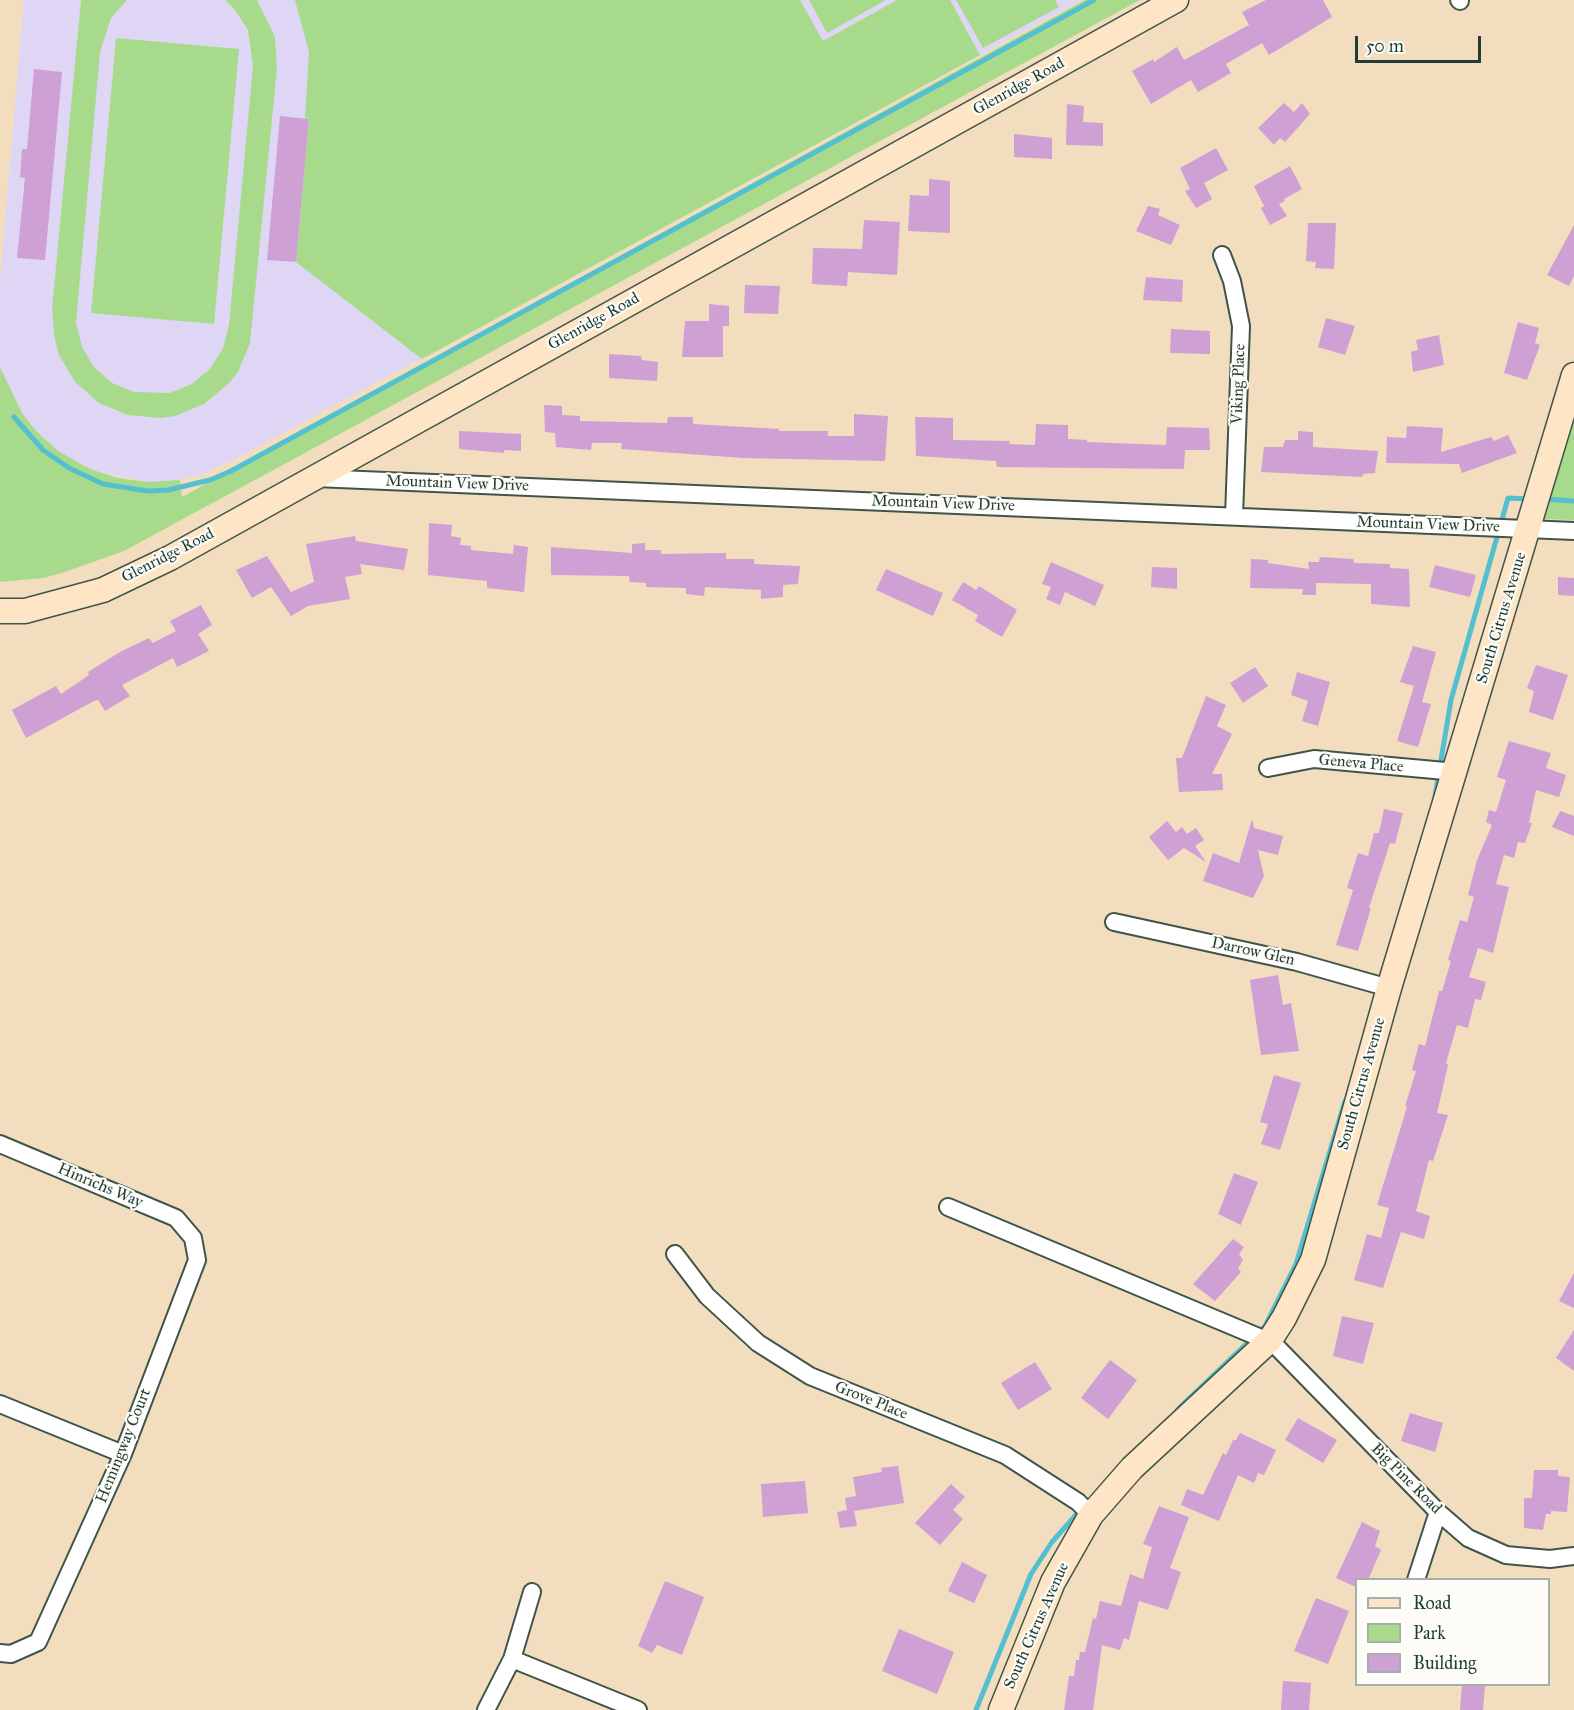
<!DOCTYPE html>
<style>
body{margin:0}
#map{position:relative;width:1574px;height:1710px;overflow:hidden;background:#f3ddbf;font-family:"IM FELL Great Primer",serif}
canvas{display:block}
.legend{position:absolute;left:1355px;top:1578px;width:195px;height:108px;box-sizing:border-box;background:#fdfcf7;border:2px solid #a4b0a9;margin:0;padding:8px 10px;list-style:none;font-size:18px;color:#1f3d34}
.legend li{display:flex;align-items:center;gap:12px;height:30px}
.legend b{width:30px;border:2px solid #a4b0a9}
.scale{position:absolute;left:1355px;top:36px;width:126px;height:27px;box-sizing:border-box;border:3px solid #1f3d34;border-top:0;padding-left:8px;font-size:18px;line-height:21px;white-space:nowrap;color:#1f3d34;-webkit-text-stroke:4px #fdfcf7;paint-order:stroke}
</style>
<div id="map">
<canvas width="1574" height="1710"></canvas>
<ul class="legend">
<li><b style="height:8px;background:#fde5c5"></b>Road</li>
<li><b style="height:16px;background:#a7db8b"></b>Park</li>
<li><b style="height:16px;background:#cea0d4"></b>Building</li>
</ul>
<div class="scale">50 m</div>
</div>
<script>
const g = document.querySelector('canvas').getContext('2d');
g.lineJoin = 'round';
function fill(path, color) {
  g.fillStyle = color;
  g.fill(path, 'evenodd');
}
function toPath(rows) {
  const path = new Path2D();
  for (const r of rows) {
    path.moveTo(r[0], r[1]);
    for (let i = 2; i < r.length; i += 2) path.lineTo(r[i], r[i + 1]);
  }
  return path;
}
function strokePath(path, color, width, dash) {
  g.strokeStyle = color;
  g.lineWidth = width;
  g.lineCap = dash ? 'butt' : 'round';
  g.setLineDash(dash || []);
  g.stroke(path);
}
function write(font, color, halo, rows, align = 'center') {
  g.font = font + ' "IM FELL Great Primer",serif';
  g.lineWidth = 4.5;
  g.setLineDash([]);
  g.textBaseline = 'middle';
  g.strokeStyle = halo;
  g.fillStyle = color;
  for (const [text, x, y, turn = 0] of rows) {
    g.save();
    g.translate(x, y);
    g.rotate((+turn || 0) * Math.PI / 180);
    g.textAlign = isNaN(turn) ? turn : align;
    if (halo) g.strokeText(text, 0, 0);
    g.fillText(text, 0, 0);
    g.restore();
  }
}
const built = toPath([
 [24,0,1082,0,239,457,202,474,167,482,148,482,94,471,58,451,36,431,22,413,0,367,0,282]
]);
const green = toPath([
 [81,0,127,0,111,18,100,52,76,323,82,347,94,367,112,383,134,392,170,393,192,384,210,369,223,348,229,325,253,66,248,30,235,10,225,0,257,0,275,37,277,68,250,343,238,372,228,384,204,404,175,416,160,418,128,415,99,403,75,382,59,355,55,340,52,309],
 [295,0,800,0,823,41,897,0,950,0,980,55,422,359,296,262,309,119,305,118,309,52],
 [809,0,886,0,827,33],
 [956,0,1055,0,1059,7,983,48],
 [1085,0,1140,0,124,551,62,573,43,578,0,582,0,367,22,413,36,431,58,451,90,469,118,478,148,482,180,480,182,497],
 [116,38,239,49,214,324,91,313],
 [1574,398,1574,520,1544,519]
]);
const stream = toPath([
 [14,417,43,450,69,468,103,484,148,491,168,490,210,480,231,471,1094,0],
 [1543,499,1574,501],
 [1435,796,1451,700,1508,498,1530,499],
 [1178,1409,1265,1326,1296,1264,1345,1101],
 [976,1710,1031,1574,1052,1542,1082,1508]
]);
const building = toPath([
 [1266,0,1323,0,1332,17,1269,55,1262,43,1226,64,1231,73,1198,92,1191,80,1151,104,1132,71,1153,59,1154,62,1177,47,1184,60,1249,25,1242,12],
 [34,69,62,72,45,260,17,258,25,178,20,177,22,149,27,149],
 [1284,103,1294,112,1302,103,1310,114,1285,142,1280,138,1274,145,1258,128],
 [1067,104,1084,106,1083,122,1103,123,1103,146,1066,145],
 [280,116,309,119,296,262,267,260],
 [1014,134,1052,138,1052,159,1014,157],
 [1216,148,1228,170,1204,183,1212,199,1196,208,1185,191,1190,189,1180,168],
 [1290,166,1302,189,1284,199,1285,201,1279,204,1287,216,1270,225,1261,208,1264,206,1254,186],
 [929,179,950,181,950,233,908,231,910,195,929,196],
 [1148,206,1160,209,1158,215,1180,225,1171,245,1136,231],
 [864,220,900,222,897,275,848,272,847,286,812,284,813,248,862,249],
 [1308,223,1336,223,1334,269,1315,268,1316,262,1306,261],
 [1574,225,1574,276,1569,286,1547,275],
 [1146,277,1183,280,1182,302,1143,300],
 [745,285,780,286,778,314,744,313],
 [709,304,729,306,729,326,723,326,723,357,682,357,685,321,709,321],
 [1326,318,1355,326,1345,355,1318,347],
 [1518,322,1539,328,1535,343,1540,345,1527,380,1504,373],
 [1171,329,1210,331,1210,354,1170,353],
 [1439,335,1444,365,1413,372,1411,352,1418,350,1416,340],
 [609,354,641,356,642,360,658,362,657,381,609,378],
 [544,405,562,406,562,415,580,416,580,421,667,423,668,417,693,417,693,424,779,429,779,431,828,431,828,436,854,436,854,414,888,416,885,461,743,458,621,449,622,443,592,443,591,450,556,447,555,433,545,432],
 [915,417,953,418,953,440,1010,441,1009,444,1035,445,1036,424,1068,425,1068,439,1087,440,1087,442,1166,445,1167,427,1209,428,1210,450,1185,450,1184,469,997,467,996,461,916,456],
 [1407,426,1443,428,1441,452,1491,437,1494,441,1508,435,1517,453,1462,473,1459,464,1386,463,1387,437,1406,438],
 [459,431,521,434,521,451,504,450,504,453,459,449],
 [1298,431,1313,432,1313,447,1378,451,1375,473,1363,474,1362,477,1261,472,1264,447,1283,447,1285,440,1298,440],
 [429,523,452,525,451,536,461,538,460,545,471,546,471,550,513,554,514,545,528,547,524,592,487,588,487,581,428,575],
 [355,536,356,541,408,549,404,570,360,564,362,574,345,577,350,599,308,606,291,616,271,587,252,598,236,570,267,556,291,592,314,582,306,544],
 [645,543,645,550,661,550,661,554,726,553,726,559,754,559,754,564,800,566,798,584,783,585,783,597,761,599,761,590,705,587,704,596,686,594,686,588,646,587,646,583,630,582,629,576,551,575,551,547,632,553,632,544],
 [1320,557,1353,559,1354,563,1390,564,1390,568,1409,569,1410,607,1371,604,1371,584,1316,583,1316,595,1302,595,1303,589,1250,588,1251,559,1268,560,1268,563,1309,569,1308,562,1319,562],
 [1051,562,1104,585,1095,606,1065,592,1060,605,1046,599,1051,587,1042,584],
 [1435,565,1476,575,1470,597,1429,587],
 [1152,567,1177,568,1177,589,1151,587],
 [886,569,943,593,933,616,876,590],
 [1558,577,1574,578,1574,596,1558,595],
 [963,582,976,590,979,586,1017,610,1002,637,975,621,978,615,952,600],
 [201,605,212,625,198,634,209,651,177,667,173,658,122,685,130,696,105,711,98,700,94,701,26,738,12,710,56,686,61,694,89,675,88,672,120,652,149,638,153,643,176,631,170,621],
 [1413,646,1436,652,1422,702,1431,704,1418,747,1397,741,1414,686,1400,682],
 [1536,665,1568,675,1553,720,1529,712,1534,691,1527,688],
 [1255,667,1268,686,1243,703,1230,683],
 [1297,672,1330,682,1318,726,1302,721,1308,701,1291,695],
 [1206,696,1226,705,1217,726,1232,734,1212,774,1222,774,1223,790,1179,792,1176,758,1182,758],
 [1509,741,1551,753,1546,768,1566,775,1559,797,1536,790,1529,823,1532,823,1525,843,1518,842,1514,858,1504,855,1496,884,1509,887,1493,953,1478,948,1469,977,1486,982,1481,1000,1475,999,1468,1028,1457,1025,1446,1063,1448,1065,1437,1113,1448,1115,1433,1161,1429,1160,1416,1211,1430,1216,1424,1239,1401,1232,1383,1288,1354,1280,1367,1234,1381,1238,1389,1208,1377,1205,1407,1107,1405,1106,1416,1071,1412,1070,1419,1044,1425,1046,1439,991,1442,991,1451,961,1448,960,1460,920,1467,922,1474,897,1468,895,1477,860,1492,825,1486,822,1489,810,1496,812,1506,780,1497,777],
 [1384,809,1403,813,1395,844,1390,843,1369,908,1371,908,1358,951,1336,945,1353,890,1347,888,1358,853,1368,856,1374,833,1379,833],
 [1560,811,1574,816,1574,836,1552,827],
 [1252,819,1254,828,1283,836,1278,855,1258,850,1264,876,1253,898,1203,881,1213,853,1239,863],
 [1167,821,1176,832,1182,827,1187,834,1196,828,1204,840,1195,846,1206,862,1184,848,1168,860,1149,837],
 [1278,975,1283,1005,1291,1003,1299,1051,1261,1055,1250,980],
 [1274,1075,1301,1083,1280,1150,1261,1144,1268,1124,1260,1122],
 [1234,1173,1258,1182,1241,1225,1218,1214],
 [1233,1239,1244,1247,1239,1254,1243,1260,1238,1268,1241,1272,1215,1301,1193,1284],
 [1574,1273,1574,1308,1559,1301],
 [1342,1316,1374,1323,1363,1364,1333,1356],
 [1574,1330,1574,1371,1556,1358],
 [1110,1360,1137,1380,1108,1419,1081,1398],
 [1035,1362,1052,1389,1018,1410,1001,1383],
 [1410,1413,1443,1423,1435,1452,1401,1441],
 [1298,1418,1337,1440,1323,1463,1285,1440],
 [1240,1433,1276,1450,1264,1475,1258,1473,1254,1483,1238,1475,1219,1521,1181,1505,1187,1489,1203,1495,1223,1453,1226,1455,1233,1440,1236,1440],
 [898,1466,904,1503,854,1511,857,1526,840,1528,837,1512,847,1510,845,1498,856,1496,853,1477,882,1472,881,1468],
 [1534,1470,1558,1470,1558,1476,1570,1477,1567,1512,1551,1511,1551,1514,1546,1514,1543,1530,1524,1528,1524,1498,1532,1498],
 [805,1481,808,1513,763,1517,761,1484],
 [951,1484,965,1497,953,1510,963,1519,940,1545,915,1523],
 [1159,1506,1189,1517,1170,1568,1181,1572,1168,1610,1139,1601,1129,1640,1124,1638,1120,1650,1102,1645,1093,1710,1064,1710,1069,1676,1074,1676,1076,1660,1079,1660,1080,1652,1085,1652,1093,1618,1096,1619,1100,1601,1121,1606,1130,1574,1143,1579,1152,1547,1143,1544],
 [1362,1522,1380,1531,1375,1546,1381,1550,1368,1580,1356,1580,1356,1587,1336,1578],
 [962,1562,987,1575,974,1603,948,1591],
 [665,1581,704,1597,682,1655,657,1645,652,1653,638,1646],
 [1316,1598,1349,1611,1328,1664,1294,1651],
 [899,1629,954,1652,937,1694,882,1671],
 [1283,1681,1311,1683,1309,1710,1281,1710],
 [1462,1684,1485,1684,1483,1710,1460,1710]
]);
const street = toPath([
 [1459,0,1460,1],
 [1222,255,1232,281,1241,326,1234,516],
 [315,478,1574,531],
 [1268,768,1314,759,1456,772],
 [1114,922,1297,962,1389,988],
 [0,1144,176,1218,193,1238,197,1260,123,1454,38,1642,11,1654,0,1653],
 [948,1207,1268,1341],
 [675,1254,707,1296,758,1343,810,1376,1005,1455,1078,1502,1091,1515],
 [1270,1340,1438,1512,1468,1538,1506,1555,1550,1559,1574,1556],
 [0,1404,123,1454],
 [1416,1580,1438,1512],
 [512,1659,638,1710],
 [486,1710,512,1659,532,1592]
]);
const secondary = toPath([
 [0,611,25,611,103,590,170,558,1176,0],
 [1001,1710,1053,1582,1091,1515,1132,1468,1270,1340,1284,1318,1313,1260,1389,988,1574,375]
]);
const streetNames = [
 ["Glenridge Road",1019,87,-29],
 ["Glenridge Road",594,322,-29],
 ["Viking Place",1239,384,-88],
 ["Mountain View Drive",457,484,2],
 ["Mountain View Drive",943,504,2],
 ["Mountain View Drive",1428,525,2],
 ["Glenridge Road",168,556,-27],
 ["South Citrus Avenue",1502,618,-73],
 ["Geneva Place",1361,764,5],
 ["Darrow Glen",1253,952,12],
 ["South Citrus Avenue",1362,1084,-74],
 ["Hinrichs Way",100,1186,23],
 ["Grove Place",871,1401,22],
 ["Hemingway Court",124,1446,-68],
 ["Big Pine Road",1406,1479,45],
 ["South Citrus Avenue",1037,1626,-66]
];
fill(built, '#dfd5f5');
fill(green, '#a7db8b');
strokePath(stream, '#54bfcf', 5);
fill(building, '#cea0d4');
strokePath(street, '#3f5549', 20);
strokePath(secondary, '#3f5549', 27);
strokePath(street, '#fff', 16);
strokePath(secondary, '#fde5c5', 24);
write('16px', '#1f3d34', '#fdfcf7', streetNames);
</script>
